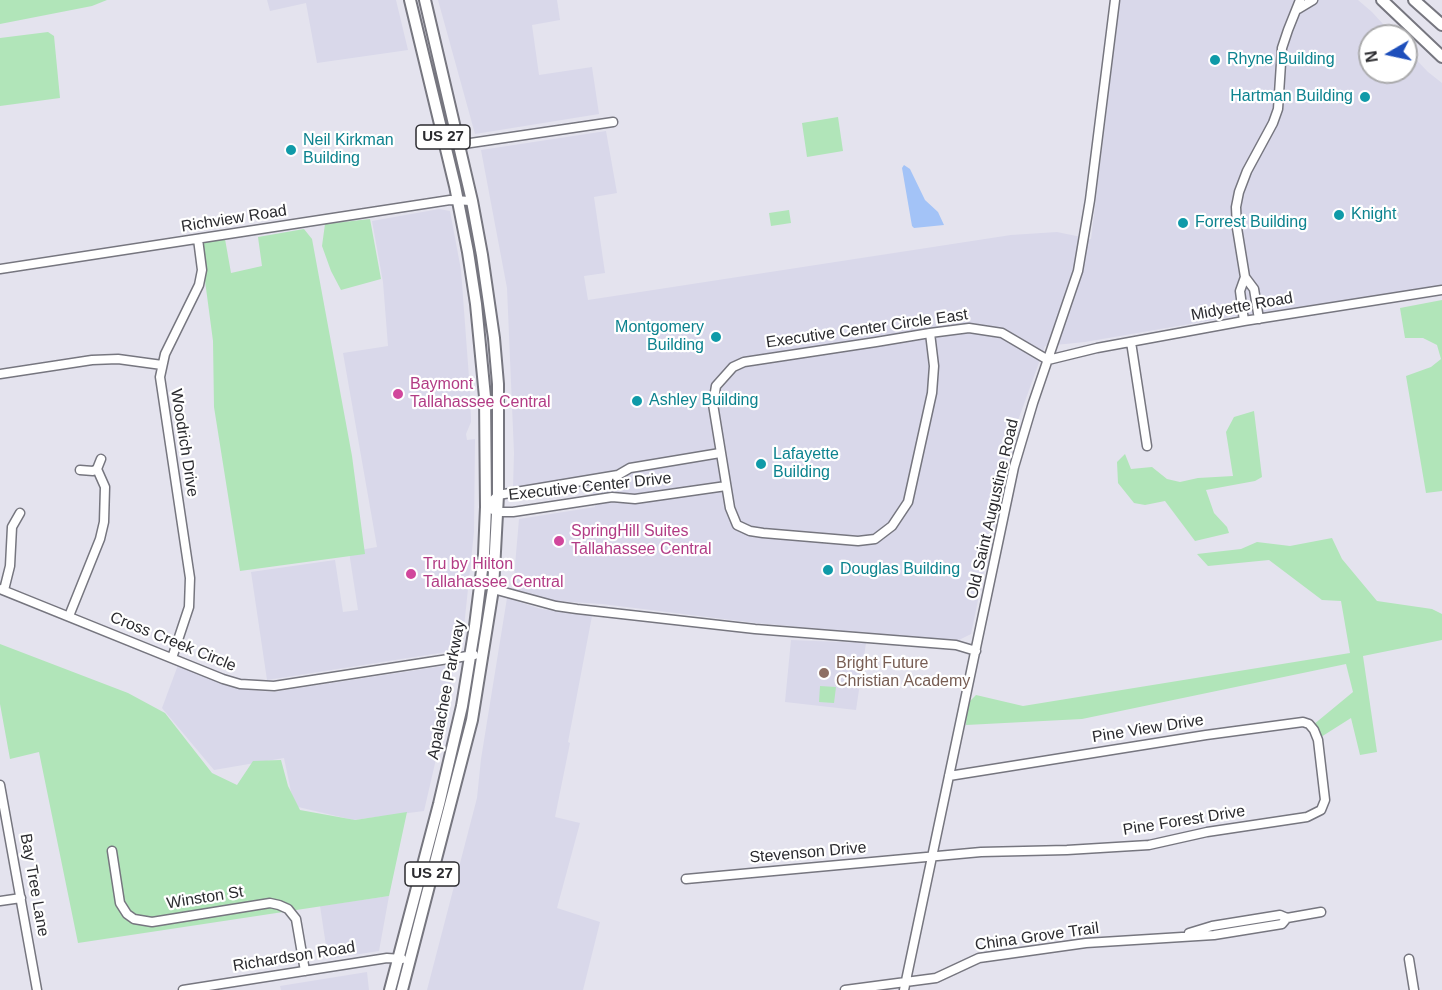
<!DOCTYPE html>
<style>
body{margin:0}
#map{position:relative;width:1442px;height:990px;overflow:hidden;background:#e4e3ee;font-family:Arial,sans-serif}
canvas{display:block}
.north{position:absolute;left:1358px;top:24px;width:60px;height:60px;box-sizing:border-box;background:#fff;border:2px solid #aaaaac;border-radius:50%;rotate:261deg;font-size:16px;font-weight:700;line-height:24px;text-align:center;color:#2b2b2f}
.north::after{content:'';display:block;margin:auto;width:21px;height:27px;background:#1d4ebb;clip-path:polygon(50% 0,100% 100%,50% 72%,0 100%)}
</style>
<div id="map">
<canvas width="1442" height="990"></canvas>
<div class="north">N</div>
</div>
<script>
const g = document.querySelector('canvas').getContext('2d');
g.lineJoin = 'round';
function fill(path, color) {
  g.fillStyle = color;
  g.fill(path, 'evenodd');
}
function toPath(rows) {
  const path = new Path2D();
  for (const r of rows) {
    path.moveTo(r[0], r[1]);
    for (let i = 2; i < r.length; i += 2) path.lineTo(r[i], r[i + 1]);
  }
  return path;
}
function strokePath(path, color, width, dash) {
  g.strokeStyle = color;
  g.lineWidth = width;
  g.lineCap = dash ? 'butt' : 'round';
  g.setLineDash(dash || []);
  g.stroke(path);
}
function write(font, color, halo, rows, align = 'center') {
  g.font = font + ' Arial,sans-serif';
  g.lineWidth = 4.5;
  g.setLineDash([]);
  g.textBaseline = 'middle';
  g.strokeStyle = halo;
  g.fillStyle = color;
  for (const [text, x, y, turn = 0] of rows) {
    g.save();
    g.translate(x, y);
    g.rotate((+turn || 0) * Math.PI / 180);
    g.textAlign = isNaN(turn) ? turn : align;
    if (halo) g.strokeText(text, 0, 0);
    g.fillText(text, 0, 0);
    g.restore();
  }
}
const built = toPath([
 [267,0,396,0,408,50,317,63,306,3,270,11],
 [438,0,557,0,560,20,532,25,539,75,592,67,599,114,475,134],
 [1120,0,1358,0,1372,12,1394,36,1370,36,1370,72,1406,72,1406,49,1428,72,1442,83,1442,286,1230,317,1085,342,1045,346,1012,437,971,634,957,641,756,623,602,604,555,601,513,589,519,519,595,507,591,476,513,488,514,453,507,288,481,150,606,131,617,193,594,197,605,273,584,276,588,300,1011,235,1057,232,1091,239],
 [439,209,450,211,461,270,470,391,471,422,466,434,467,440,475,439,474,532,462,646,459,650,267,680,251,572,335,560,343,612,358,610,349,552,377,547,343,353,388,346,383,282,372,221],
 [507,598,541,609,592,616,568,742,570,743,555,817,580,823,557,908,600,922,583,990,427,990,477,798,481,759],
 [791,640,866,643,856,710,785,702],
 [178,665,223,684,250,690,273,692,450,665,454,668,445,720,424,811,353,820,294,806,284,758,214,770,162,708],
 [389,896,379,951,328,959,320,906],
 [367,972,369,990,281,990,280,986]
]);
const green = toPath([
 [0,0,107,0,92,6,0,24],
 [48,32,54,36,60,98,0,106,0,38],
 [838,117,843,151,807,157,802,123],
 [789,210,791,223,771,226,769,213],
 [370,219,381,279,341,290,331,271,322,246,325,224],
 [304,229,312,239,352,456,365,554,240,571,214,407,213,341,200,243,225,239,231,273,262,266,258,237],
 [1442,300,1442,491,1426,493,1406,376,1431,367,1441,359,1437,345,1423,338,1405,338,1400,308],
 [1254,411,1262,477,1255,481,1206,490,1214,513,1227,527,1229,533,1195,541,1165,501,1145,505,1134,503,1118,483,1117,462,1125,454,1131,469,1152,467,1167,479,1180,482,1198,478,1233,476,1226,432,1234,417],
 [1332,538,1342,559,1377,601,1432,609,1442,614,1442,640,1363,656,1377,752,1360,755,1351,718,1321,737,1313,725,1353,692,1346,664,1082,719,966,725,967,704,976,695,1023,706,1350,653,1341,601,1322,600,1269,560,1208,566,1197,554,1241,549,1257,542,1290,546],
 [0,644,128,693,165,713,212,773,237,785,253,761,281,760,288,786,300,810,355,820,407,812,389,896,78,943,39,752,10,759,0,704],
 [820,686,836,687,834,703,819,702]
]);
const water = toPath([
 [904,165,910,169,925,200,938,212,944,225,914,228,912,226,902,168]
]);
const minor = toPath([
 [1298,9,1313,0],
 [457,145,613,122],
 [0,269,450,200,472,201],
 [1259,319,1254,289,1245,277,1237,228,1236,207,1239,192,1247,171,1273,123,1278,109,1282,48,1288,30,1300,0],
 [1244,321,1240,291,1245,277],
 [930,333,934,366,932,393,908,502,892,526,875,539,858,541,763,533,750,531,737,525,730,508,713,404,716,386,733,367,744,362,876,342,930,333,969,328,1002,333,1048,360],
 [1131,342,1147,446],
 [1048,360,1097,348,1244,321,1442,290],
 [0,374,92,360,118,359,162,365],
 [720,453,630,468,618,475,498,495,486,507,498,512,513,512,612,497,635,499,726,486],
 [80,470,93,471,97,469,101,459],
 [0,589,223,679,240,684,274,686,474,655],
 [493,589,556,606,577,609,755,629,956,645,976,651],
 [4,590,10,566,12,527,20,513],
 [69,616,100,539,104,522,105,487,97,469],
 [172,658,189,607,190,578,160,377,165,354,199,285,202,270,198,239],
 [0,785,37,990],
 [112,851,120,903,127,914,134,919,152,922,270,903,279,905,288,909,296,919,305,971],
 [686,879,981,852,1067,850,1149,845,1207,832,1307,817,1321,810,1325,800,1318,740,1314,730,1309,724,1303,722,1206,735,949,776],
 [0,901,21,898],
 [1189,933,1212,926,1280,915,1287,918,1321,912],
 [1409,959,1414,990],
 [183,990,387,958,402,959],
 [845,990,936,978,979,958,1086,943,1214,935,1282,924,1287,918],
 [904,990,1014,467,1033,403,1078,271,1090,200,1115,0]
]);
const major = toPath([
 [1382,0,1442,57],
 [1414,0,1442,25],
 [390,990,439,804,462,706,475,626,484,554,486,507,485,397,476,304,468,252,455,186,410,0],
 [402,990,472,720,493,589,498,495,498,384,494,338,482,255,472,201,425,0]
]);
const markers = [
 [1215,60,6,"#0f9aa8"],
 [1365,97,6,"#0f9aa8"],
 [291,150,6,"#0f9aa8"],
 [1339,215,6,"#0f9aa8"],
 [1183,223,6,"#0f9aa8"],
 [716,337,6,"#0f9aa8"],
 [398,394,6,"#d1479c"],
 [637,401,6,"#0f9aa8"],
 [761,464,6,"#0f9aa8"],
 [559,541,6,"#d1479c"],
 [828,570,6,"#0f9aa8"],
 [411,574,6,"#d1479c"],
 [824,673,6,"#8d6e63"]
];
const shields = [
 [443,137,54],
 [432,874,54]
];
const shieldNames = [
 ["US 27",443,137],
 ["US 27",432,874]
];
const cultureNames = [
 ["Rhyne Building",1227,60],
 ["Hartman Building",1353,97,"right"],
 ["Neil Kirkman",303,141],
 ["Building",303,159],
 ["Knight",1351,215],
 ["Forrest Building",1195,223],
 ["Montgomery",704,328,"right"],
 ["Building",704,346,"right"],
 ["Ashley Building",649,401],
 ["Lafayette",773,455],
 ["Building",773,473],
 ["Douglas Building",840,570]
];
const streetNames = [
 ["Richview Road",234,219,-9],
 ["Midyette Road",1242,307,-10],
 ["Executive Center Circle East",867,329,-8],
 ["Woodrich Drive",184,443,81],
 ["Executive Center Drive",590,487,-6],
 ["Old Saint Augustine Road",993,509,-77],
 ["Cross Creek Circle",173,642,22],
 ["Apalachee Parkway",447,690,-79],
 ["Pine View Drive",1148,729,-9],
 ["Pine Forest Drive",1184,821,-9],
 ["Stevenson Drive",808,853,-5],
 ["Bay Tree Lane",34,885,80],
 ["Winston St",205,898,-9],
 ["China Grove Trail",1037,937,-8],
 ["Richardson Road",294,957,-9]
];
const hotelNames = [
 ["Baymont",410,385],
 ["Tallahassee Central",410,403],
 ["SpringHill Suites",571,532],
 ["Tallahassee Central",571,550],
 ["Tru by Hilton",423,565],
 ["Tallahassee Central",423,583]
];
const educationNames = [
 ["Bright Future",836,664],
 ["Christian Academy",836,682]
];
fill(built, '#d9d8ea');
fill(green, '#b1e5b9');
fill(water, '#a3c3f7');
strokePath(minor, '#76767f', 11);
strokePath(major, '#76767f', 14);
strokePath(minor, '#fff', 8);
strokePath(major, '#fff', 10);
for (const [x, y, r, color] of markers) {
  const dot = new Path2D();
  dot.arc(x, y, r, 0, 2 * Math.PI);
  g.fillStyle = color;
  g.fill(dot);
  strokePath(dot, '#fff', 2);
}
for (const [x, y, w] of shields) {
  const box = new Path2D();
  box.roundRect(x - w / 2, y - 12, w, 24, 4.5);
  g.fillStyle = '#fff';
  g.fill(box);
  strokePath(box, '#2b2b2f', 1.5);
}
write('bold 15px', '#2b2b2f', null, shieldNames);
write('16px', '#0d838f', '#fff', cultureNames, 'left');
write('16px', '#2b2b2f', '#fff', streetNames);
write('16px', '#b23c85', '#fff', hotelNames, 'left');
write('16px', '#785e54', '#fff', educationNames, 'left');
</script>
